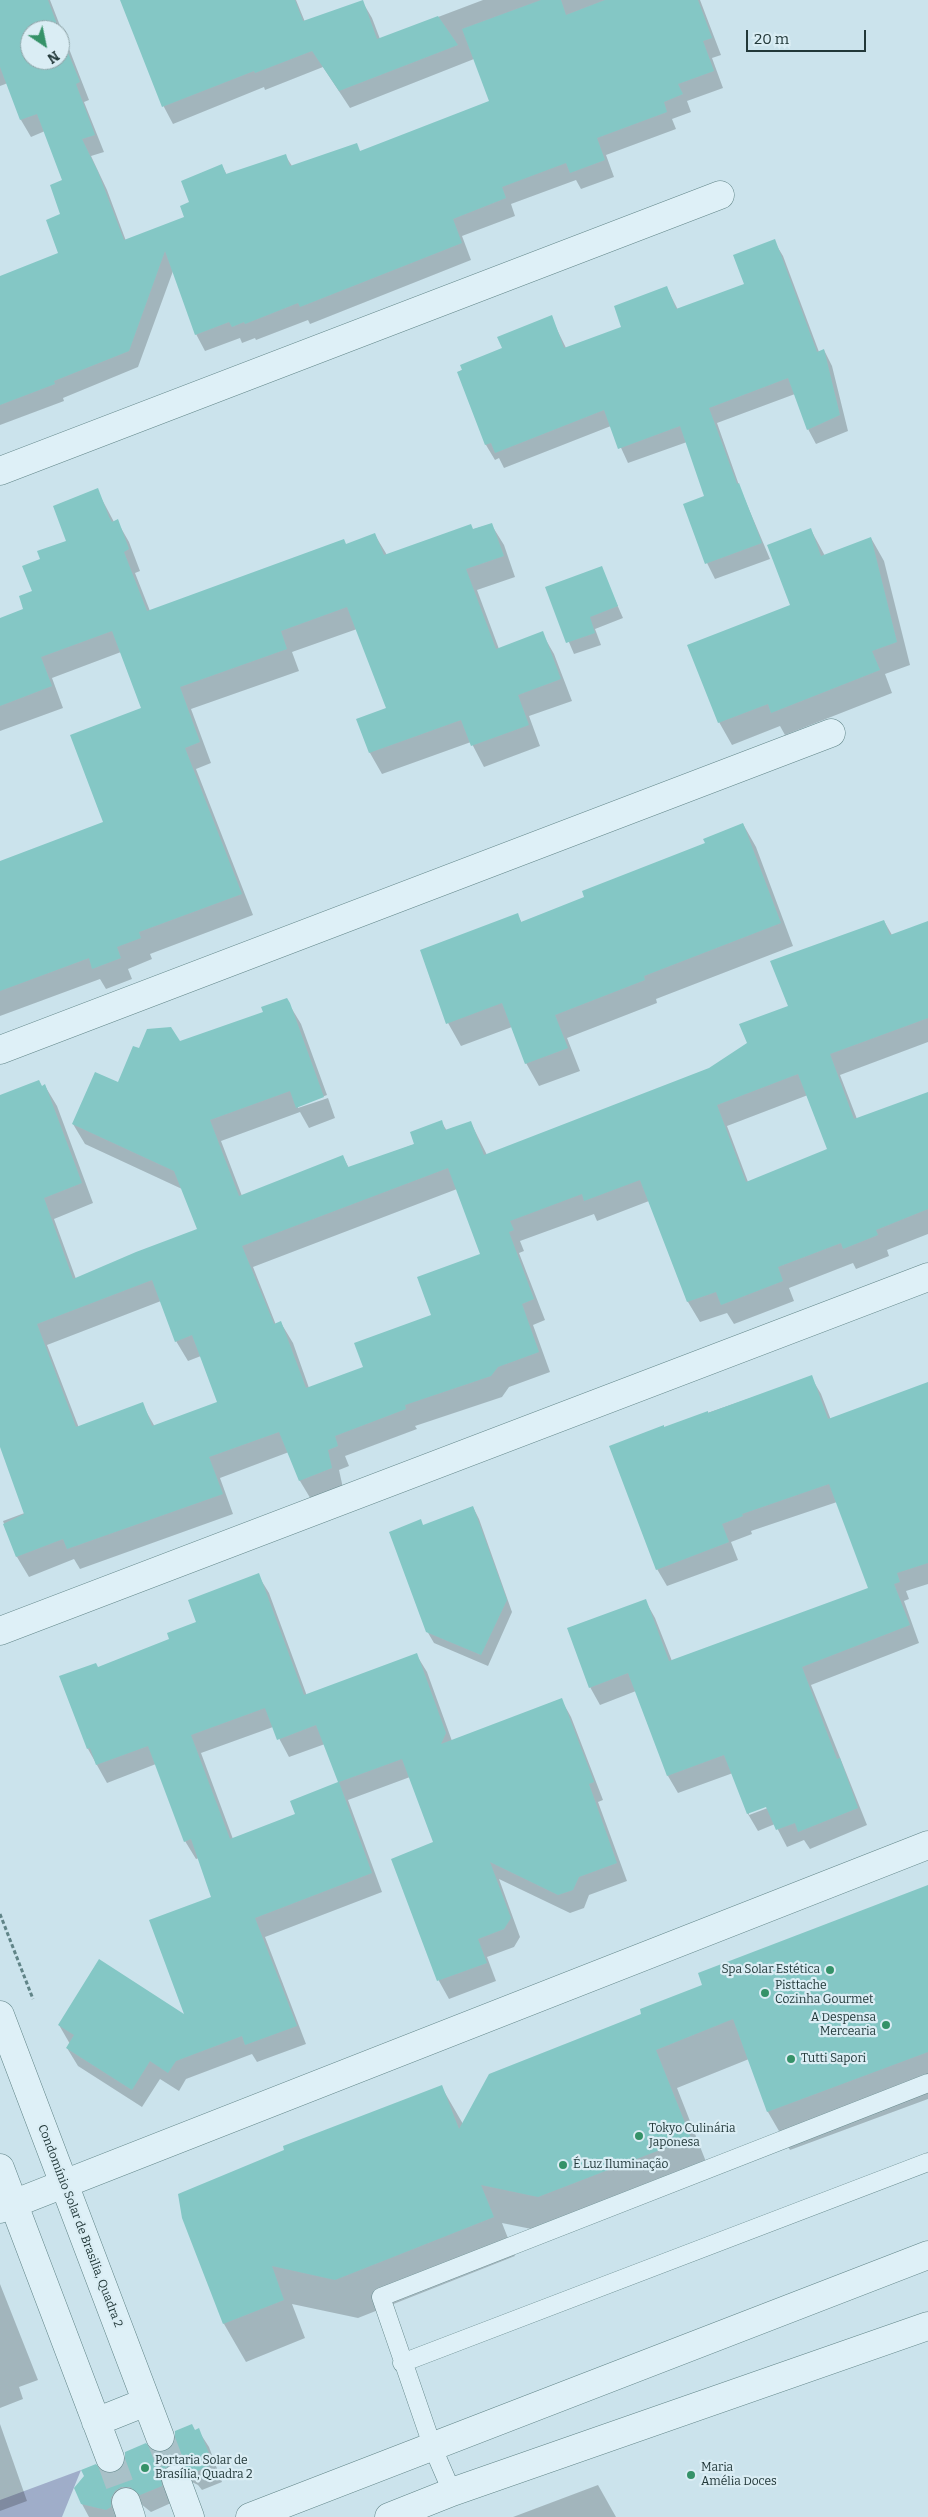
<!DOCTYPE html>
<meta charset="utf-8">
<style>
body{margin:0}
#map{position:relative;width:928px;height:2517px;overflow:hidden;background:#cbe3ec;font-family:Bitter,serif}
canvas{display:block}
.north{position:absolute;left:20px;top:20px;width:50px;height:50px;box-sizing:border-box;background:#daedf4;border:1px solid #90a5a9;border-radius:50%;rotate:146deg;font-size:14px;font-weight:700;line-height:20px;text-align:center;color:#223839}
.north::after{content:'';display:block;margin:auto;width:18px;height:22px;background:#359268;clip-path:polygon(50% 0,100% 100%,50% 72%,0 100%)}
.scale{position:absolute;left:746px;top:30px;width:120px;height:22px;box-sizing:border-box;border:2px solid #223839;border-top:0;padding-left:6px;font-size:15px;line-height:18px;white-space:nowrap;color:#223839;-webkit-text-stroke:4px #daedf4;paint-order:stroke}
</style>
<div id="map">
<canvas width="928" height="2517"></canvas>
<div class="north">N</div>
<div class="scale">20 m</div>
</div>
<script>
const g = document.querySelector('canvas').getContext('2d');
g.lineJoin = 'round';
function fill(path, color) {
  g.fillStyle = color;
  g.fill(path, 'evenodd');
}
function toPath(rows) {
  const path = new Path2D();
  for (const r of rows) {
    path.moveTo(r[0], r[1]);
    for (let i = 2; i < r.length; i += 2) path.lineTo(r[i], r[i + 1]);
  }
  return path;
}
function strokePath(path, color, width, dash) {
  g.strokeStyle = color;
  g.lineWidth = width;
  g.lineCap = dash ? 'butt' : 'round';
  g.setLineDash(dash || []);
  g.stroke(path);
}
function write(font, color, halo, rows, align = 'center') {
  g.font = font + ' Bitter,serif';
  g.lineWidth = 4.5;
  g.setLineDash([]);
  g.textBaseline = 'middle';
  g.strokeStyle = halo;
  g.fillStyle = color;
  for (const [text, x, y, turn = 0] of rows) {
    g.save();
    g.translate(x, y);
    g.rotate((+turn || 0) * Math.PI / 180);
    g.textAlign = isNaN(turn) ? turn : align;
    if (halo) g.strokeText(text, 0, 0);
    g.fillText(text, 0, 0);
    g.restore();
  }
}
const green = toPath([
 [81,2470,62,2517,0,2517,0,2500]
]);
const shadow = toPath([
 [0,0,50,0,89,100,84,102,104,152,91,156,107,190,126,241,186,218,191,203,222,166,227,175,285,155,292,166,360,152,490,102,474,59,350,108,323,67,265,90,264,87,173,124,164,107,124,6,138,0,296,0,305,22,362,1,372,18,380,39,483,0,700,0,721,55,712,58,723,88,687,101,691,112,672,119,676,129,606,155,614,177,581,189,576,180,511,204,515,216,462,236,471,260,310,324,308,320,256,340,255,338,242,343,240,338,205,351,196,334,173,271,138,367,63,398,64,401,0,425,0,277,60,254,64,181,45,131,31,137,21,120,8,83,0,86],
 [30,30,60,30,60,60,30,60],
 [774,241,783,256,819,352,824,350,832,366,848,431,816,444,808,429,795,394,717,423,740,488,770,559,715,579,707,563,684,505,706,497,687,442,628,463,611,426,504,468,499,458,495,460,486,445,458,372,504,349,551,317,566,348,623,327,667,288,678,310,746,285],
 [97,490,114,522,117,521,129,542,140,571,135,573,150,611,375,535,387,555,491,524,504,545,515,577,477,590,499,649,542,633,554,654,572,701,529,716,540,746,484,767,471,742,382,774,370,753,358,720,387,709,357,629,292,652,299,671,191,709,211,763,196,769,253,915,150,954,152,959,128,969,132,979,106,989,100,979,0,1016,0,863,104,823,143,709,121,652,52,678,63,708,0,731,0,619,25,610,33,592,42,560,68,542],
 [811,530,825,556,871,538,884,561,910,665,885,674,892,693,785,735,780,726,732,745,719,722,791,606],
 [601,568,623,618,595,629,601,645,574,654,546,588],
 [743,824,756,847,793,946,656,999,657,1003,567,1038,580,1071,539,1086,526,1063,512,1027,461,1046,448,1023,517,914,522,923,586,897,707,844],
 [884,921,892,935,928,922,928,1042,840,1075,857,1119,928,1093,928,1234,887,1250,889,1256,856,1269,853,1263,789,1288,794,1301,734,1324,727,1313,700,1322,688,1302,649,1201,597,1221,594,1214,520,1241,524,1251,519,1253,545,1320,533,1325,550,1372,509,1387,502,1397,415,1426,417,1429,345,1456,349,1466,339,1470,343,1488,312,1501,300,1481,289,1452,220,1478,233,1514,80,1569,74,1559,29,1577,17,1557,3,1521,38,1508,0,1400,0,1096,45,1086,57,1106,93,1203,54,1219,76,1279,198,1230,182,1189,85,1144,73,1124,118,1084,140,1050,180,1042,264,1013,286,999,301,1024,327,1095,298,1106,298,1108,328,1098,335,1118,309,1128,300,1112,221,1141,242,1196,343,1157,349,1168,415,1144,441,1121,447,1131,471,1123,487,1155,710,1069,748,1043],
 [808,1095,829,1150,748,1182,727,1126],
 [457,1189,482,1255,433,1316,364,1368,309,1388,293,1343,281,1323,276,1325,253,1267],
 [161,1301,176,1341,188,1361,201,1356,218,1403,155,1427,142,1404,79,1428,47,1345],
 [811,1377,821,1394,831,1420,928,1386,928,1584,906,1591,909,1599,904,1601,919,1643,811,1685,867,1825,810,1849,804,1840,787,1847,775,1824,758,1831,748,1814,733,1773,678,1793,668,1776,636,1691,600,1705,590,1687,645,1600,655,1618,672,1661,870,1589,837,1502,751,1531,752,1534,731,1542,738,1560,667,1586,657,1569,664,1428],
 [772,1803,773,1806,749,1815,749,1812],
 [473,1507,479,1519,512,1612,488,1666,434,1643,427,1631,424,1526],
 [258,1575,269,1593,307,1696,416,1654,427,1672,452,1741,561,1699,571,1717,603,1800,598,1802,627,1881,589,1895,584,1908,570,1913,499,1879,520,1937,514,1947,487,1957,496,1981,449,1999,439,1981,393,1859,434,1843,410,1777,348,1800,382,1892,265,1937,306,2044,257,2062,252,2054,186,2079,179,2091,160,2079,142,2107,78,2066,67,2048,70,2044,59,2025,187,2017,212,1897,199,1858,196,1859,185,1841,156,1764,107,1783,88,1749,98,1668,171,1640,198,1623],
 [273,1727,289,1757,325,1744,339,1783,292,1802,297,1815,233,1839,201,1753],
 [928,1887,928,2099,790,2150,768,2112,749,2059,677,2088,712,2177,561,2235,502,2223,515,2256,358,2318,292,2304,305,2338,246,2362,224,2324,183,2218,441,2086,463,2124,642,2015],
 [0,2284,38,2380,19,2387,23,2399,0,2408],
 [0,2424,27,2501,0,2511],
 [198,2430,209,2447,222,2482,202,2490,198,2485,190,2481,171,2503,151,2512,141,2504,120,2517,89,2517,82,2504,107,2475,116,2474,157,2454,166,2453],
 [598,2485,616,2517,513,2517]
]);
const building = toPath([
 [0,0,48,0,59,30,30,30,30,60,60,60,60,33,80,82,76,84,95,135,82,139,98,172,124,240,184,217,180,206,189,202,181,181,222,164,226,174,286,154,290,166,357,143,360,151,489,101,462,29,541,0,561,0,566,15,605,0,698,0,712,38,703,41,714,71,678,84,683,94,664,102,667,112,597,138,605,160,570,173,566,163,502,187,506,198,453,219,462,243,300,307,298,303,245,324,244,322,232,327,229,322,195,335,165,251,129,351,54,381,55,384,0,405,0,276,58,253,46,220,60,214,50,185,62,180,37,114,20,120,0,67],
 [120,0,295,0,303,21,363,0,377,39,438,16,458,45,339,91,312,51,255,73,254,71,162,107],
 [775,239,817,352,824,349,840,415,807,430,788,378,709,408,737,484,739,483,762,543,705,564,683,504,704,496,680,426,618,449,604,410,495,453,491,443,485,445,457,372,462,370,460,365,502,348,497,337,552,315,564,348,621,327,614,306,667,286,676,309,744,284,733,255],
 [98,488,109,517,112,522,118,519,129,549,124,552,147,611,344,539,346,544,375,533,384,555,471,524,473,529,492,523,504,556,466,569,496,649,543,631,561,679,518,695,529,725,471,746,461,720,369,753,356,719,386,708,347,607,281,631,287,649,180,687,200,742,185,748,242,894,139,932,141,938,117,947,121,958,92,969,89,958,0,991,0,861,103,822,70,735,141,708,112,631,41,657,52,686,0,706,0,618,23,609,19,596,32,591,22,566,40,559,37,551,66,541,53,506],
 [811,528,821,556,871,537,897,642,872,651,880,670,771,713,768,704,718,723,687,645,790,605,767,545],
 [602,566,618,606,590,617,595,633,566,643,545,587],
 [743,823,781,923,644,976,645,980,555,1015,568,1048,525,1064,502,1003,446,1024,420,950,518,913,521,922,584,897,582,891,705,843,703,839],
 [884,920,890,935,928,921,928,1018,830,1054,854,1119,928,1092,928,1209,876,1230,878,1235,843,1249,841,1243,778,1267,783,1281,721,1305,716,1292,687,1302,640,1180,584,1201,582,1194,510,1221,514,1230,509,1232,534,1299,522,1304,539,1352,498,1367,491,1376,405,1405,406,1409,335,1436,338,1446,328,1450,332,1468,299,1481,279,1432,209,1457,223,1494,67,1549,63,1539,16,1557,3,1524,24,1514,0,1447,0,1095,39,1080,42,1086,45,1084,82,1183,44,1198,73,1279,136,1252,197,1229,174,1171,72,1124,95,1072,118,1082,133,1046,139,1048,147,1029,171,1027,180,1041,263,1012,261,1007,287,998,290,1003,324,1097,296,1108,290,1091,210,1120,239,1196,343,1155,348,1167,414,1144,410,1132,442,1120,445,1130,471,1121,484,1155,709,1068,747,1043,739,1024,788,1006,770,961],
 [798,1074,827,1149,746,1182,717,1105],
 [448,1168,480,1254,417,1277,431,1315,354,1343,363,1367,306,1388,281,1321,274,1324,242,1246],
 [152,1280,175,1342,192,1335,217,1402,152,1426,143,1402,76,1427,37,1324],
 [812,1375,828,1419,928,1382,928,1563,897,1573,900,1582,894,1584,910,1625,802,1667,837,1759,840,1758,858,1808,798,1832,795,1823,776,1830,766,1807,747,1814,724,1755,667,1776,628,1673,589,1688,567,1628,646,1599,669,1661,868,1588,829,1484,742,1514,743,1516,722,1524,729,1542,656,1570,609,1446,664,1425,664,1427,708,1411,708,1413],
 [473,1506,507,1600,481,1655,426,1632,389,1532,421,1519,423,1525],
 [259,1573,304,1695,417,1653,446,1733,441,1744,562,1698,594,1782,589,1784,617,1863,579,1877,573,1890,558,1895,490,1862,511,1918,504,1929,478,1939,487,1963,437,1981,391,1859,433,1842,402,1759,339,1782,372,1873,255,1918,297,2026,245,2045,242,2036,176,2061,168,2073,150,2061,132,2090,66,2048,74,2035,58,2025,99,1959,184,2014,149,1920,211,1897,191,1839,184,1842,148,1746,96,1765,90,1748,87,1749,59,1676,96,1663,98,1667,169,1639,167,1633,196,1622,188,1600],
 [265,1708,277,1740,316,1725,338,1782,290,1801,295,1814,230,1839,191,1735],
 [928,1885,928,2052,767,2112,733,2019,656,2050,691,2138,538,2197,481,2185,494,2217,335,2280,272,2266,284,2300,223,2324,182,2218,178,2194,284,2150,283,2146,442,2085,459,2129,489,2074,641,2014,640,2009,702,1985,698,1973],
 [192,2424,195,2430,199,2428,213,2464,191,2474,186,2467,179,2464,170,2465,164,2469,161,2476,162,2486,140,2495,130,2487,121,2487,115,2491,111,2498,111,2507,106,2510,81,2504,74,2488,84,2476,81,2470,96,2464,101,2470,107,2473,116,2472,122,2468,125,2461,125,2452,146,2443,151,2449,157,2452,166,2451,172,2447,175,2440,175,2431]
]);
const tertiaryTunnel = toPath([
 [160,2437,176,2479],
 [110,2458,126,2502]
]);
const path = toPath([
 [0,1914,33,1999]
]);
const service = toPath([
 [402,2363,928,2162],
 [452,2492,433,2448,381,2297,928,2083]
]);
const minor = toPath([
 [0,471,720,195],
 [0,1050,831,733],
 [0,1631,928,1277],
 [0,2209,928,1845]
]);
const tertiary = toPath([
 [0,2015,160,2437],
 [0,2168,110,2458],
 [96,2422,146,2402],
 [176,2479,190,2517],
 [126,2502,131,2517],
 [250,2517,928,2255],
 [389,2517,452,2492,928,2326]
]);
const markers = [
 [830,1970,5,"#359268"],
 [765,1993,5,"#359268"],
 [886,2025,5,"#359268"],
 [791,2059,5,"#359268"],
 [639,2136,5,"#359268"],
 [563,2165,5,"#359268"],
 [145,2468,5,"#359268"],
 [691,2475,5,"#359268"]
];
const poiNames = [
 ["Spa Solar Estética",820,1970,"right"],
 ["Pisttache",775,1986],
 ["Cozinha Gourmet",775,2000],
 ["A Despensa",876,2018,"right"],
 ["Mercearia",876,2032,"right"],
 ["Tutti Sapori",801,2059],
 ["Tokyo Culinária",649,2129],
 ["Japonesa",649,2143],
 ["É Luz Iluminação",573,2165],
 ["Portaria Solar de",155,2461],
 ["Brasília, Quadra 2",155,2475],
 ["Maria",701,2468],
 ["Amélia Doces",701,2482]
];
const streetNames = [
 ["Condomínio Solar de Brasilia, Quadra 2",80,2226,69]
];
fill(green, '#9fadc9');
fill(shadow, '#0003');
fill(building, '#84c7c5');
strokePath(tertiaryTunnel, '#a9c1c8', 28, [28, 14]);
strokePath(service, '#608487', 19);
strokePath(minor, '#608487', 29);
strokePath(tertiary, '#608487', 29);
strokePath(path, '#608487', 3, [4, 2.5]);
strokePath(service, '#def0f7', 18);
strokePath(minor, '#def0f7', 28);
strokePath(tertiary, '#def0f7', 28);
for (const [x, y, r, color] of markers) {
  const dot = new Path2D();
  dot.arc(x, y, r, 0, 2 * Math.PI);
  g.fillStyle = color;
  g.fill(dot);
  strokePath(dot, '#daedf4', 2);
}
write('12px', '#223839', '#daedf4', poiNames, 'left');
write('12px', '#223839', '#daedf4', streetNames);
</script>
